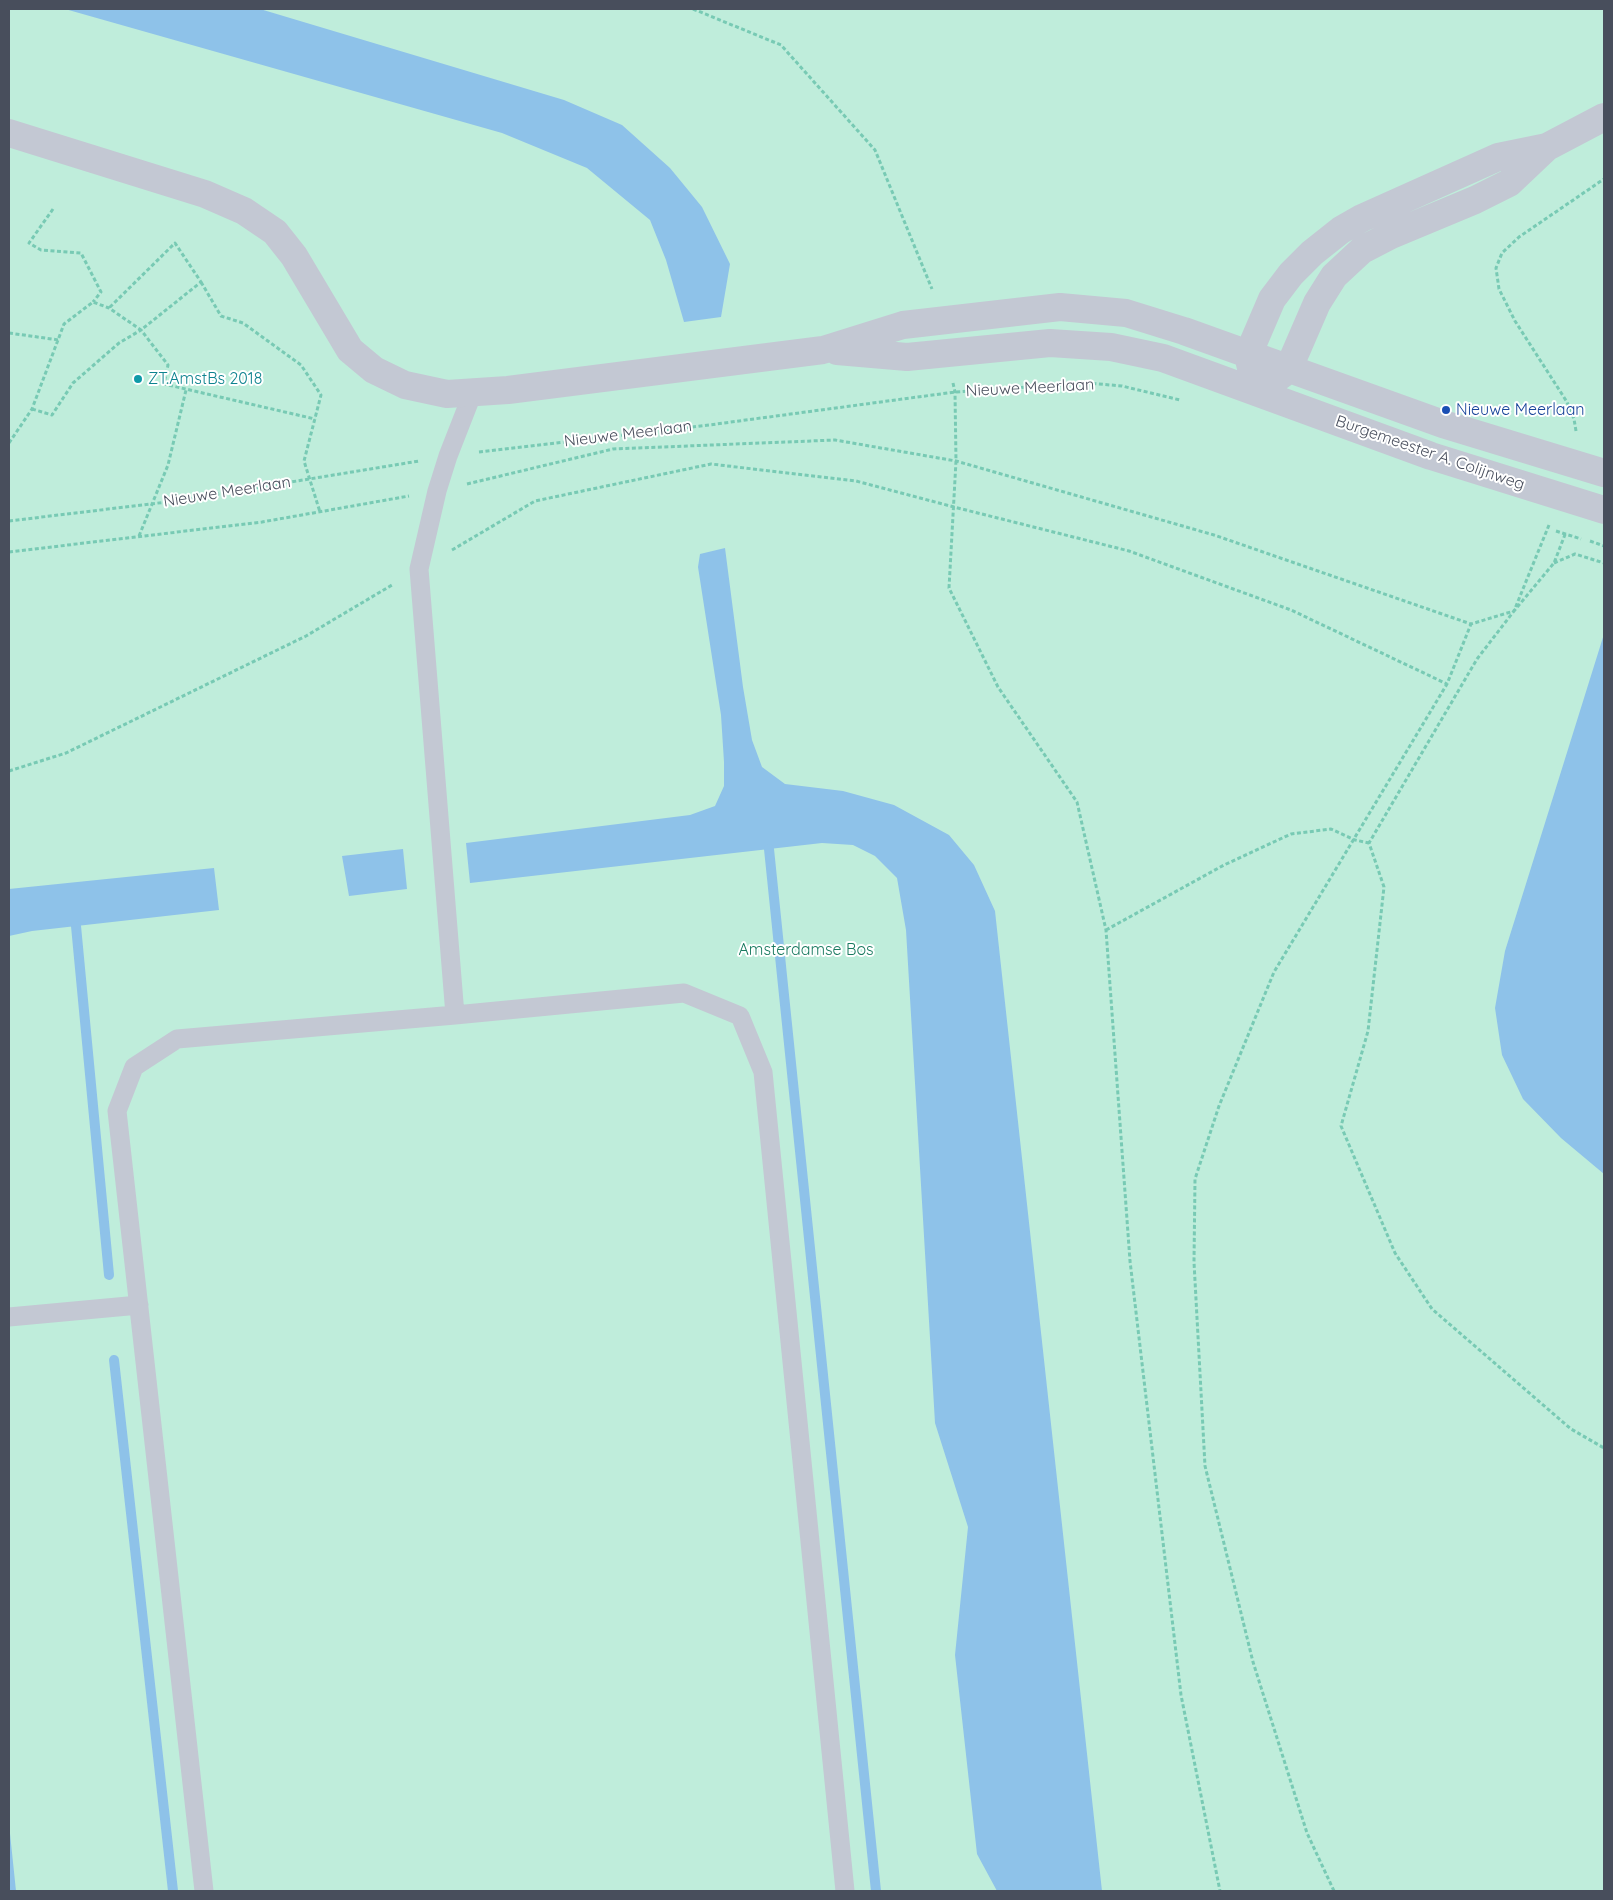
<!DOCTYPE html>
<style>
body{margin:0}
#map{position:relative;width:1613px;height:1900px;overflow:hidden;background:#f1efef;font-family:Quicksand,sans-serif}
canvas{display:block}
.frame{position:absolute;inset:0;border:10px solid #484e5c;pointer-events:none}
</style>
<div id="map">
<canvas width="1613" height="1900"></canvas>
<div class="frame"></div>
</div>
<script>
const g = document.querySelector('canvas').getContext('2d');
g.lineJoin = 'round';
function fill(path, color) {
  g.fillStyle = color;
  g.fill(path, 'evenodd');
}
function toPath(rows) {
  const path = new Path2D();
  for (const r of rows) {
    path.moveTo(r[0], r[1]);
    for (let i = 2; i < r.length; i += 2) path.lineTo(r[i], r[i + 1]);
  }
  return path;
}
function strokePath(path, color, width, dash) {
  g.strokeStyle = color;
  g.lineWidth = width;
  g.lineCap = dash ? 'butt' : 'round';
  g.setLineDash(dash || []);
  g.stroke(path);
}
function write(font, color, halo, rows, align = 'center') {
  g.font = font + ' Quicksand,sans-serif';
  g.lineWidth = 4;
  g.setLineDash([]);
  g.textBaseline = 'middle';
  g.strokeStyle = halo;
  g.fillStyle = color;
  for (const [text, x, y, turn = 0] of rows) {
    g.save();
    g.translate(x, y);
    g.rotate((+turn || 0) * Math.PI / 180);
    g.textAlign = isNaN(turn) ? turn : align;
    if (halo) g.strokeText(text, 0, 0);
    g.fillText(text, 0, 0);
    g.restore();
  }
}
const green = toPath([
 [9,9,1604,9,1604,1891,9,1891]
]);
const water = toPath([
 [65,9,260,9,564,100,622,125,670,168,702,207,730,264,721,317,684,322,666,260,650,220,587,168,502,133],
 [725,548,743,687,752,740,762,767,785,784,843,791,894,805,949,835,974,865,995,911,1102,1891,997,1891,977,1854,955,1655,968,1527,935,1423,906,930,897,878,875,856,853,845,822,843,470,883,466,843,690,815,715,806,724,786,724,762,721,715,698,567,700,554],
 [1604,634,1604,1174,1561,1138,1523,1099,1502,1055,1495,1008,1505,951],
 [403,849,407,889,349,896,342,856],
 [214,868,219,910,32,931,9,936,9,889],
 [9,1824,16,1891,9,1891]
]);
const stream = toPath([
 [769,849,876,1891],
 [76,926,109,1275],
 [114,1360,173,1891]
]);
const path = toPath([
 [693,9,781,45,875,150,932,289],
 [53,209,29,243,41,250,81,253,101,292,93,302],
 [201,282,221,316,243,323,301,365,321,395,304,461,320,512],
 [9,333,59,340],
 [953,383,955,392,956,461,949,588,998,687,1077,802,1106,930,1130,1261,1181,1695,1220,1891],
 [32,409,52,415,73,383,119,343,141,330,168,365,164,384,315,419],
 [1576,431,1574,419,1567,402,1515,321,1499,289,1496,268,1502,253,1519,237,1604,179],
 [9,443,32,409,64,324,93,302,109,308,141,330,201,282,175,243,109,308],
 [479,452,709,425,955,392,1088,383,1122,386,1180,400],
 [467,484,613,449,835,440,956,461,1214,535,1471,624,1514,611,1554,563,1566,532],
 [9,521,175,501,419,461],
 [1549,525,1514,611,1477,659,1369,843,1384,887,1368,1031,1341,1126,1395,1253,1432,1309,1571,1429,1604,1448],
 [1556,531,1581,539],
 [139,536,168,465,186,390],
 [1590,541,1604,546],
 [452,550,535,501,711,464,856,481,954,507,1129,551,1291,610,1447,684],
 [9,552,262,522,409,496],
 [1554,563,1575,554,1604,563],
 [9,771,66,753,306,636,392,585],
 [1106,930,1224,865,1291,834,1331,829,1355,840,1369,843],
 [1334,1891,1307,1833,1253,1662,1205,1466,1194,1262,1195,1179,1219,1106,1274,972,1447,684,1471,624]
]);
const service = toPath([
 [455,1015,419,569,437,491,448,456,473,392],
 [9,1317,139,1305],
 [204,1891,117,1111,134,1067,177,1039,455,1015,684,993,740,1016,763,1072,845,1891]
]);
const tertiary = toPath([
 [9,133,205,194,244,211,275,232,294,256,350,350,374,370,405,385,447,394,508,390,823,350,903,325,1060,307,1126,313,1184,331,1443,424,1604,473],
 [837,351,907,357,1050,343,1111,347,1163,358,1431,456,1604,510],
 [1252,372,1248,355,1272,299,1291,274,1312,253,1341,230,1362,218,1498,157,1547,147],
 [1274,380,1288,370,1317,303,1334,276,1362,250,1391,235,1475,200,1509,183,1547,147,1604,117]
]);
const markers = [
 [138,379,5,"#0f9aa8"],
 [1446,410,5,"#1a4fb4"]
];
const cultureNames = [
 ["ZT.AmstBs 2018",148,379]
];
const streetNames = [
 ["Nieuwe Meerlaan",1030,388,-3],
 ["Nieuwe Meerlaan",628,434,-7],
 ["Burgemeester A. Colijnweg",1430,453,19],
 ["Nieuwe Meerlaan",227,492,-9]
];
const transitNames = [
 ["Nieuwe Meerlaan",1456,410]
];
const parkNames = [
 ["Amsterdamse Bos",806,950]
];
fill(green, '#bfeddb');
fill(water, '#8ec2e9');
strokePath(stream, '#8ec2e9', 10);
strokePath(path, '#78cab4', 3, [4, 2.5]);
strokePath(service, '#c3c8d3', 19);
strokePath(tertiary, '#c3c8d3', 28);
for (const [x, y, r, color] of markers) {
  const dot = new Path2D();
  dot.arc(x, y, r, 0, 2 * Math.PI);
  g.fillStyle = color;
  g.fill(dot);
  strokePath(dot, '#fff', 2);
}
write('16px', '#0d838f', '#fff', cultureNames, 'left');
write('16px', '#484e5c', '#fff', streetNames);
write('16px', '#164399', '#fff', transitNames, 'left');
write('16px', '#1a7b60', '#fff', parkNames);
</script>
